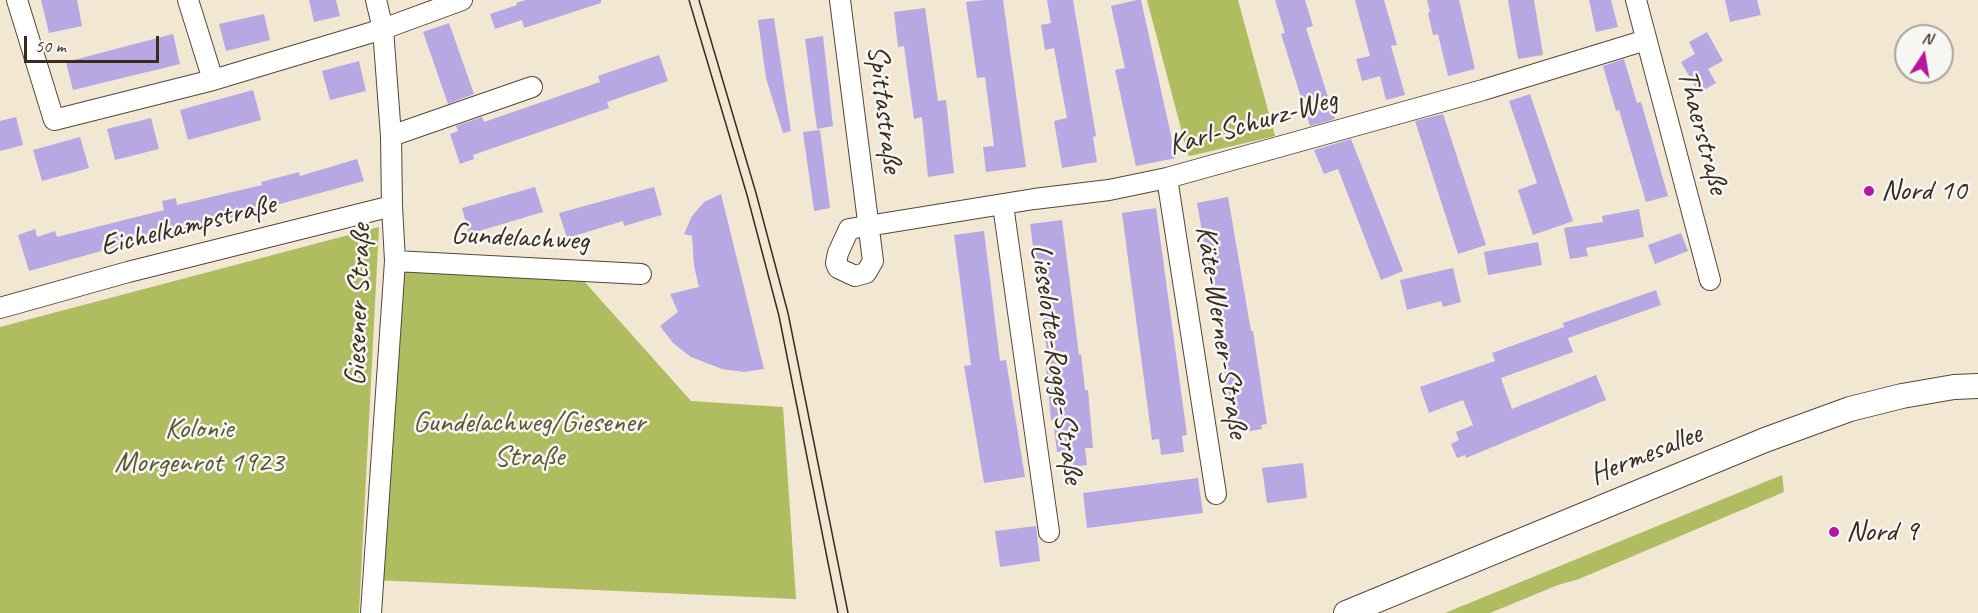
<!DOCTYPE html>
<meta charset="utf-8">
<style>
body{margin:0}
#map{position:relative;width:1978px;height:613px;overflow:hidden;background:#f2e7d3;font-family:Caveat,sans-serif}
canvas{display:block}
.north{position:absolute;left:1894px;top:24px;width:60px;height:60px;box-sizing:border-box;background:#f6f6f2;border:2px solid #aba49d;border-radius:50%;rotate:12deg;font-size:16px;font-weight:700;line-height:24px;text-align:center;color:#3b2a1e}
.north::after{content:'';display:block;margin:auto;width:21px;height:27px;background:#b5179e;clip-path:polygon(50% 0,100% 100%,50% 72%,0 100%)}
.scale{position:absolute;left:24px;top:36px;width:135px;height:27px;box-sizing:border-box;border:3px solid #3b2a1e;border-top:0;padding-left:8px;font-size:18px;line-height:21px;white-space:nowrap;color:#3b2a1e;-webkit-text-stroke:4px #f6f6f2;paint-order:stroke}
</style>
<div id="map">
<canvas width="1978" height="613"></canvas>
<div class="north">N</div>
<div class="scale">50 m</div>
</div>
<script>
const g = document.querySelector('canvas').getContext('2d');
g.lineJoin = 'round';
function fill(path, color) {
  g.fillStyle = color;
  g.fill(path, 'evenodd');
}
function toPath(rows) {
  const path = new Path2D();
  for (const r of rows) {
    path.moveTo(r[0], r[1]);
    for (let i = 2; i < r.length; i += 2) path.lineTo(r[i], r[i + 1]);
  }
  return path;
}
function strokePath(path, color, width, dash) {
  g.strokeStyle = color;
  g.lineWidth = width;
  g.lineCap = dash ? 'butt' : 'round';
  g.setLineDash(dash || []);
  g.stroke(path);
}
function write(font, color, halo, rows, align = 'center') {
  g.font = font + ' Caveat,sans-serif';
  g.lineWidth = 5;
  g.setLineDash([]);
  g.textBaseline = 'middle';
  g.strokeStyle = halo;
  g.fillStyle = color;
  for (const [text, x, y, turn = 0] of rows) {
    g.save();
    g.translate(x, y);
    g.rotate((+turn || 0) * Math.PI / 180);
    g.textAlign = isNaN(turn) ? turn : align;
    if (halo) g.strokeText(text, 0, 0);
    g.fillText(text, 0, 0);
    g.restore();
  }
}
const green = toPath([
 [1147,0,1238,0,1275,136,1190,156,1188,155],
 [379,227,359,613,0,613,0,327],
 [395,261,574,270,691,401,783,407,796,599,373,580],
 [1782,475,1784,492,1579,579,1558,585,1490,613,1445,613]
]);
const building = toPath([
 [41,0,77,0,82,26,49,33],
 [309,0,336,0,340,16,314,22],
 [526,0,601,0,601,3,524,28,522,20,495,29,490,14,517,5,516,3],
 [984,0,1003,0,1026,167,986,172,983,147,994,146,985,77,977,78,966,2],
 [1047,0,1073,0,1096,136,1093,137,1097,162,1062,168,1054,121,1067,118,1054,48,1045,50,1041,25,1051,23],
 [1137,0,1141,0,1176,158,1136,166,1115,70,1125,68,1111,6],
 [1275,0,1305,0,1313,26,1306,28,1335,119,1310,126,1281,34,1285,33],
 [1355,0,1384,0,1397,45,1391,46,1405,95,1386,100,1380,76,1362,81,1356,59,1370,56],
 [1427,0,1459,0,1475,69,1448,76,1438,34,1433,35,1428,13,1430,12],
 [1508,0,1534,0,1543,55,1518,59],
 [1589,0,1611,0,1618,27,1596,32],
 [1725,0,1757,0,1761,15,1730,22],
 [925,8,938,101,946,100,954,173,928,177,922,117,914,119,904,46,898,47,894,12],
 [264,14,270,40,226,51,219,24],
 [774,18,791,131,783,133,766,78,758,20],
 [449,23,474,94,448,104,423,32],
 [1707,32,1723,61,1708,69,1716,83,1699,93,1681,62,1695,54,1689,42],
 [173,34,180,64,73,90,66,62],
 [823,36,833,126,817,129,805,39],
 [659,55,668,81,607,102,609,108,473,155,474,159,460,164,450,134,458,131,456,126,482,117,484,122,600,82,598,76],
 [1624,59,1637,103,1641,102,1668,196,1646,202,1619,110,1616,111,1603,66],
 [359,61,366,91,330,100,322,71],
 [253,90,261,120,188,140,180,110],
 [1530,94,1573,221,1533,235,1518,190,1537,183,1509,101],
 [1443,114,1486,245,1458,254,1415,121],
 [16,117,23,145,0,151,0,121],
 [151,118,159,149,115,160,107,129],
 [820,130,830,208,814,211,803,132],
 [80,137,89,168,42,181,33,150],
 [1351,139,1403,271,1381,280,1338,169,1324,174,1314,150],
 [357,159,364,181,247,213,247,215,145,239,29,271,18,235,35,229,37,237,55,231,57,237,164,210,162,201,176,198,177,205,262,185,261,182,299,172,300,176],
 [535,187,543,212,469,234,462,208],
 [654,187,662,215,624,226,623,221,567,238,559,213],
 [721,194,764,369,744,372,722,369,691,357,673,343,660,326,678,312,670,294,699,287,694,266,692,236,684,234,692,216,704,202],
 [1228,197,1251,331,1253,331,1256,351,1267,424,1261,425,1262,429,1239,433,1238,429,1233,429,1218,336,1220,336,1197,203],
 [1156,208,1187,435,1182,436,1184,452,1161,455,1159,439,1152,440,1122,213],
 [1639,209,1644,237,1586,248,1588,256,1570,259,1564,228,1603,222,1602,216],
 [1062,220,1079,355,1081,354,1085,390,1088,390,1093,448,1085,448,1087,465,1065,468,1063,452,1057,452,1053,420,1051,420,1045,359,1048,359,1030,224],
 [984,231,1000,361,1006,360,1025,477,984,483,964,366,971,365,954,235],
 [1681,233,1688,251,1655,264,1648,245],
 [1538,242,1542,265,1488,275,1484,252],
 [1453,268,1461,302,1443,307,1441,301,1407,310,1400,280],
 [1656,290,1661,305,1568,338,1573,352,1501,378,1512,409,1596,375,1606,400,1466,458,1465,455,1457,458,1451,444,1459,440,1456,432,1473,425,1463,400,1429,413,1420,387,1495,361,1492,353,1564,327,1563,323],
 [1303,463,1307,498,1267,503,1262,468],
 [1198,478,1203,513,1087,528,1083,493],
 [1036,526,1040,561,1000,567,995,531]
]);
const minor = toPath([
 [17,0,54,120,213,80,383,29,462,0],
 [188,0,213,80],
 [1636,0,1710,280],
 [391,136,532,87],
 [1167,178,1216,494],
 [1003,205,1049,532],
 [838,253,836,263,838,268,855,276,866,273,873,261,840,0],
 [395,261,641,274],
 [836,263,838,253,849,229,1034,199,1109,190,1167,178,1483,90,1646,40],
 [0,308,128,272,392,206],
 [371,613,395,261,392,206,391,136,383,29,376,0]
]);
const major = toPath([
 [1346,613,1765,440,1850,409,1902,396,1954,387,1978,386]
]);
const tram = toPath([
 [689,0,747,195,779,316,838,613],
 [699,0,756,193,788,313,848,613]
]);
const markers = [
 [1869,191,6,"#b5179e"],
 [1834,532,6,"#b5179e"]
];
const streetNames = [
 ["Spittastraße",884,109,83],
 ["Karl-Schurz-Weg",1253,123,-16],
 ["Thaerstraße",1702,132,75],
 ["Eichelkampstraße",188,226,-14],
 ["Gundelachweg",520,238,3],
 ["Giesener Straße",359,305,-88],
 ["Käte-Werner-Straße",1221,332,81],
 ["Lieselotte-Rogge-Straße",1056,364,82],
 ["Hermesallee",1646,455,-22]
];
const poiNames = [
 ["Nord 10",1881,191],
 ["Nord 9",1846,532]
];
const parkNames = [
 ["Gundelachweg/Giesener",529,423],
 ["Straße",529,457],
 ["Kolonie",199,429],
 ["Morgenrot 1923",199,463]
];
fill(green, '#afbc5f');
fill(building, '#b7a7e2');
strokePath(minor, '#564639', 22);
strokePath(major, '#564639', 26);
strokePath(minor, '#fff', 20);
strokePath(major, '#fff', 24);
strokePath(tram, '#3b2a1e', 1.5);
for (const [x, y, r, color] of markers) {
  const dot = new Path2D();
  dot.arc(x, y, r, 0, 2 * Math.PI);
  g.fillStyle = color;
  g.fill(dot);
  strokePath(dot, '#f6f6f2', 2);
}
write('30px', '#3b2a1e', '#f6f6f2', streetNames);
write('30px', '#3b2a1e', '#f6f6f2', poiNames, 'left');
write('30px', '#5e5632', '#f6f6f2', parkNames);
</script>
